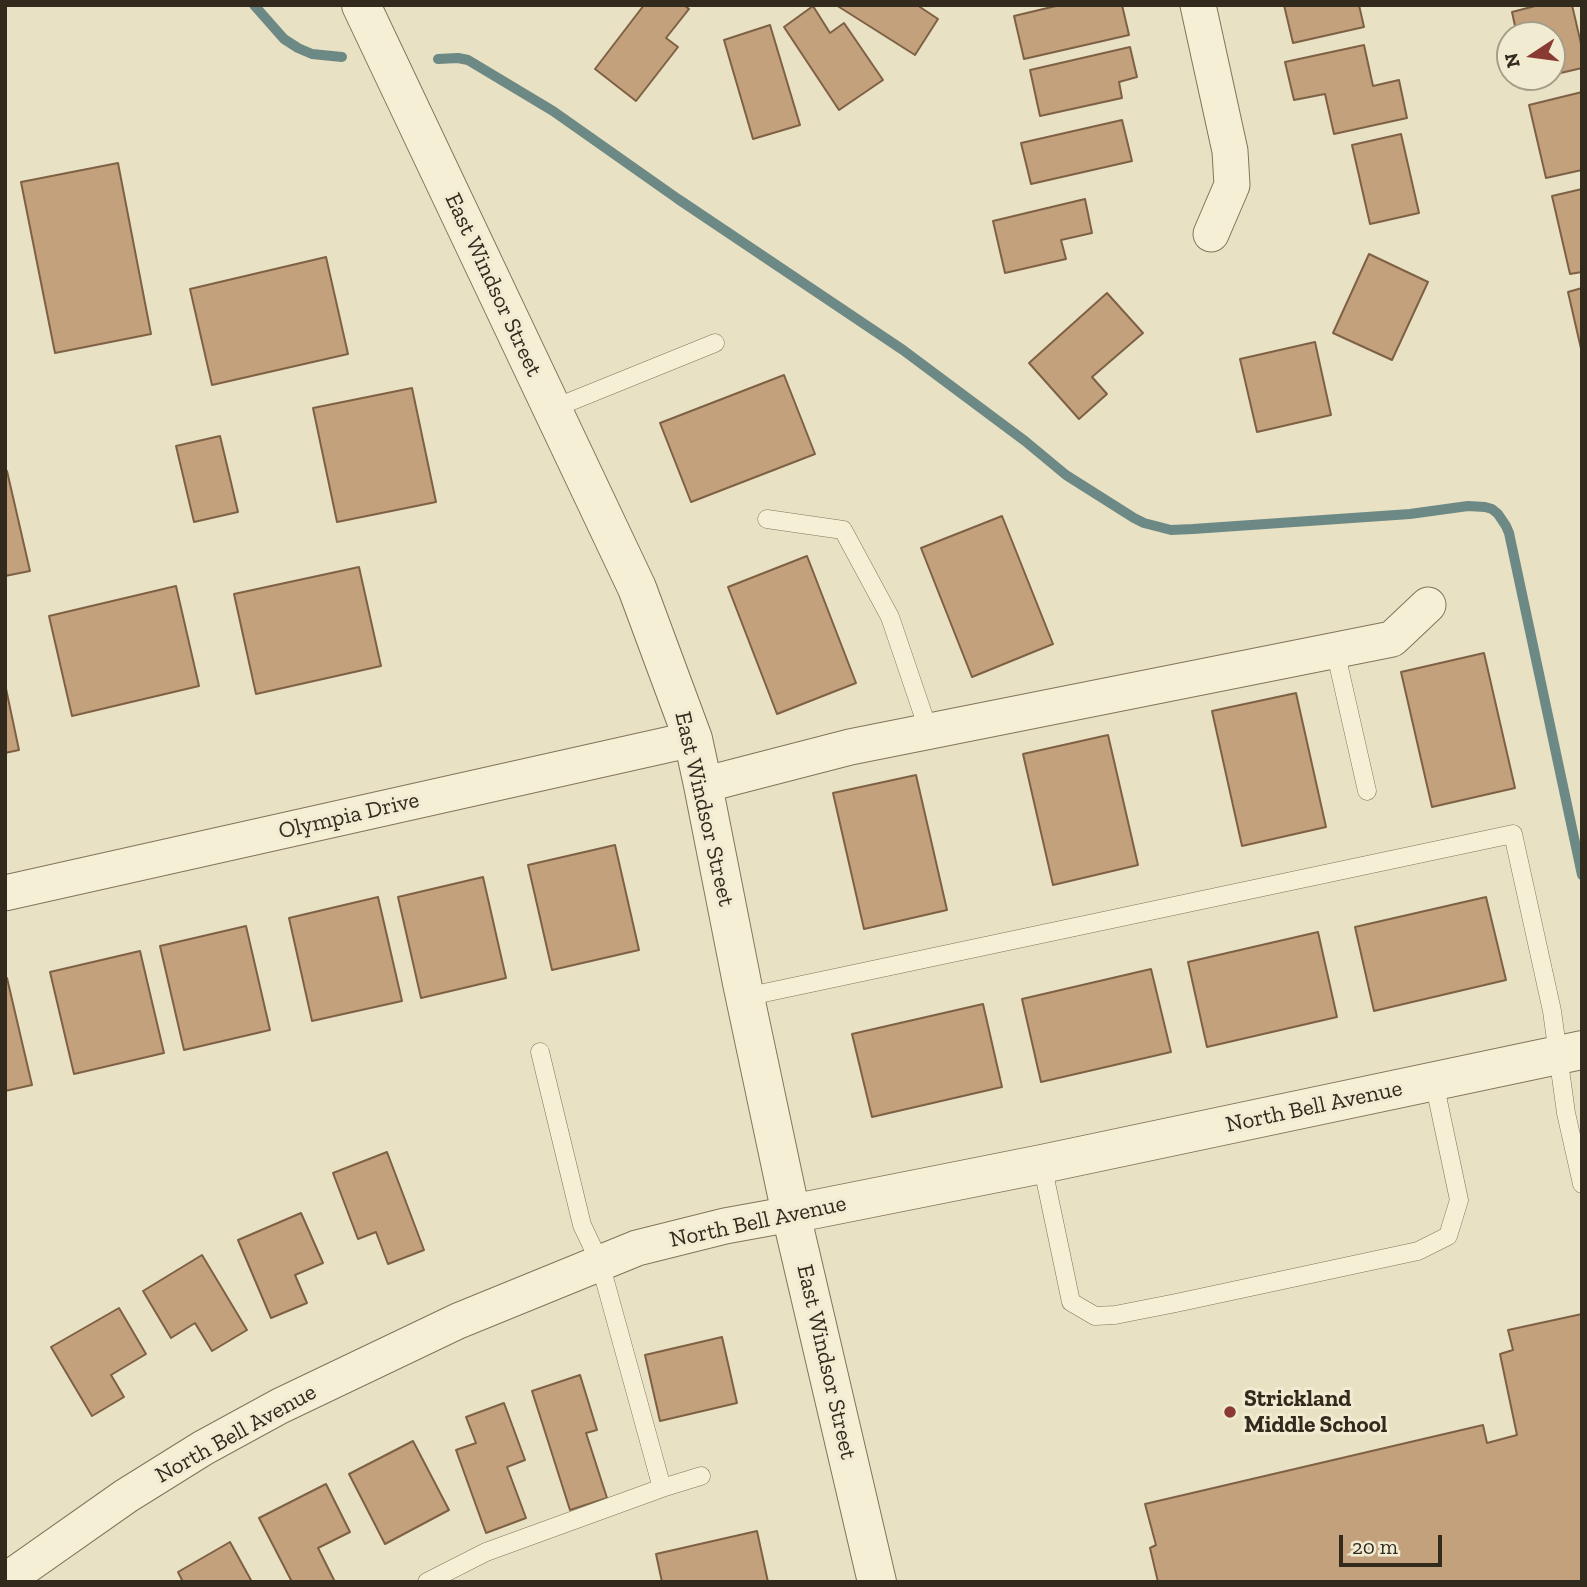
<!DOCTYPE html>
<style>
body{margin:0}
#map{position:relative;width:1587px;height:1587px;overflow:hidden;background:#e9e1c3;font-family:"Zilla Slab",serif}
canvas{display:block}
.frame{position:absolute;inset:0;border:7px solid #332a1e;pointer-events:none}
.north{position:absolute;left:1496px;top:21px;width:70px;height:70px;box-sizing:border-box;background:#f1ebd2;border:2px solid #a59e8a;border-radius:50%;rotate:257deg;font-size:19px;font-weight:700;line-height:28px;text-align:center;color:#332a1e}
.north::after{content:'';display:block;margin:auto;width:24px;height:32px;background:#8a3a32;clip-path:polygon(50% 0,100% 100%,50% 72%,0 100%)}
.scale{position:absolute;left:1339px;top:1535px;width:103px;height:32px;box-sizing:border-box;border:4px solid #332a1e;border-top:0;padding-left:9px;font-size:21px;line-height:24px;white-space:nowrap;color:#332a1e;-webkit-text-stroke:5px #f1ebd2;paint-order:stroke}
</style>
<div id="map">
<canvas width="1587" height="1587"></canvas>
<div class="frame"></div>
<div class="north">N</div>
<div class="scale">20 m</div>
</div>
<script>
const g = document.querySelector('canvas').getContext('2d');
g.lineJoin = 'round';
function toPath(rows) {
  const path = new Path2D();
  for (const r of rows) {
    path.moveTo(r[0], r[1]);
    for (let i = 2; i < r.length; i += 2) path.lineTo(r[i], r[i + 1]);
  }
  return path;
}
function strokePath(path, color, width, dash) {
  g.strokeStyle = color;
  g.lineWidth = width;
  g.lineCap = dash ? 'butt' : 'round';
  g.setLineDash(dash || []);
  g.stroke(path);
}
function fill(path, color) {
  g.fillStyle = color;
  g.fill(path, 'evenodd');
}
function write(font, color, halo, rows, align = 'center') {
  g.font = font + ' "Zilla Slab",serif';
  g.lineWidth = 6;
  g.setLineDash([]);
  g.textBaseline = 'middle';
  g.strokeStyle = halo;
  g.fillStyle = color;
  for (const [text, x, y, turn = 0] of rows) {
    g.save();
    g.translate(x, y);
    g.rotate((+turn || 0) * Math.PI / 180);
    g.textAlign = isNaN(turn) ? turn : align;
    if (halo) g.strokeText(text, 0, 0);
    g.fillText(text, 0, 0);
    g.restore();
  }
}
const stream = toPath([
 [254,5,284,39,298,48,312,54,342,57],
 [438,59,458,58,468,60,553,111,678,199,903,350,1025,441,1066,475,1134,518,1144,523,1171,530,1193,529,1410,514,1468,506,1485,507,1492,509,1498,514,1506,526,1509,533,1582,875]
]);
const building = toPath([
 [644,5,684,5,689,9,666,38,678,47,636,101,595,69,644,5],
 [836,5,917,5,938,19,915,55,836,5],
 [1060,5,1122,5,1129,35,1024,59,1014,16,1060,5],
 [1284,5,1359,5,1364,27,1293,43,1284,5],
 [1539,5,1572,5,1582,48,1582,68,1552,75,1552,35,1517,35,1512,12,1539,5],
 [813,6,830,33,844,23,883,80,839,110,784,27,813,6],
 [770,25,800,125,753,139,724,40,770,25],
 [1364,45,1373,86,1399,80,1407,118,1334,134,1325,94,1294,100,1285,62,1364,45],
 [1130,47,1137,77,1119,82,1122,98,1040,116,1030,70,1130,47],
 [1582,92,1582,170,1546,178,1529,105,1582,92],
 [1122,120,1132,161,1031,184,1021,143,1122,120],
 [1401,134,1419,213,1370,224,1352,145,1401,134],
 [118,163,151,334,55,353,21,182,118,163],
 [1582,189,1582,272,1570,274,1552,196,1582,189],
 [1085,199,1092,233,1061,240,1066,259,1005,273,993,221,1085,199],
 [1369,254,1428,282,1392,360,1333,333,1369,254],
 [326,257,348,354,212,385,190,289,326,257],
 [1582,288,1582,353,1568,292,1582,288],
 [1107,293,1143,333,1092,377,1107,394,1079,419,1029,363,1107,293],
 [1315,342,1331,415,1257,432,1240,359,1315,342],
 [784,375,815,454,691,502,660,423,784,375],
 [412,388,436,502,337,522,313,408,412,388],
 [220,436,238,512,194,522,176,446,220,436],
 [7,471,30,571,5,576,5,472,7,471],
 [1002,516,1053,644,972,677,921,548,1002,516],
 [807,556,856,683,777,714,728,587,807,556],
 [359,567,381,666,256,694,234,594,359,567],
 [176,586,199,686,72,716,49,616,176,586],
 [1484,653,1515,788,1432,807,1401,672,1484,653],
 [5,684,19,750,5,753,5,684],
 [1296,693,1326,827,1242,846,1212,711,1296,693],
 [1108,735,1138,865,1053,885,1023,754,1108,735],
 [916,775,947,910,864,929,833,793,916,775],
 [615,845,639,950,552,970,528,865,615,845],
 [483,877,506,978,421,998,398,897,483,877],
 [378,897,402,1001,312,1021,289,918,378,897],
 [1486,897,1506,980,1374,1011,1355,927,1486,897],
 [246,926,270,1030,184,1050,160,946,246,926],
 [1318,932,1337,1017,1207,1047,1188,962,1318,932],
 [140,951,164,1053,74,1074,50,972,140,951],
 [1151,969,1171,1052,1041,1082,1022,999,1151,969],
 [5,978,7,978,32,1085,5,1091,5,978],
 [983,1004,1002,1087,872,1117,852,1034,983,1004],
 [387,1152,424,1250,388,1264,376,1232,358,1239,333,1173,387,1152],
 [301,1213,323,1263,295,1275,307,1303,271,1318,238,1240,301,1213],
 [202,1255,247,1330,212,1351,195,1323,171,1338,143,1291,202,1255],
 [119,1308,146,1354,111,1375,124,1397,92,1416,51,1347,119,1308],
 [1582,1314,1582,1582,1158,1582,1150,1548,1156,1545,1145,1504,1483,1425,1487,1443,1517,1435,1500,1354,1513,1350,1508,1330,1582,1314],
 [722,1337,737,1403,660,1421,645,1355,722,1337],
 [580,1375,597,1430,586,1433,607,1498,570,1510,532,1391,580,1375],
 [504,1403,525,1460,507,1467,526,1518,486,1533,456,1450,476,1443,466,1417,504,1403],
 [413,1441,449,1510,385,1544,349,1474,413,1441],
 [326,1484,350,1532,318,1548,335,1582,292,1582,259,1518,326,1484],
 [757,1531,768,1582,662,1582,656,1554,757,1531],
 [230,1542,252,1582,183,1582,178,1572,230,1542]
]);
const service = toPath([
 [552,409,715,343],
 [767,519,843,530,890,617,929,732],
 [1335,650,1367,791],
 [745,997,1513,834,1552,1011,1566,1113,1582,1184],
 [540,1052,582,1225,600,1263,662,1488],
 [1042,1164,1071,1302,1095,1316,1115,1315,1176,1303,1418,1251,1448,1236,1459,1200,1434,1082],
 [427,1582,486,1552,662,1488,701,1476]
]);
const minor = toPath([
 [1198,5,1230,151,1232,185,1211,234],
 [703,785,850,747,1392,639,1428,605],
 [5,893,693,739],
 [5,1581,126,1496,203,1448,280,1406,458,1321,637,1248,725,1226,791,1214]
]);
const tertiary = toPath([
 [361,5,637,588,693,739,703,785,742,983,791,1214,877,1582],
 [791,1214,1042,1164,1582,1050]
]);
const markers = [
 [1230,1412,7,"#8a3a32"]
];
const streetNames = [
 ["East Windsor Street",493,285,65],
 ["East Windsor Street",704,809,77],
 ["Olympia Drive",349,816,-13],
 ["North Bell Avenue",1314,1107,-12],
 ["North Bell Avenue",758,1222,-12],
 ["East Windsor Street",826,1362,77],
 ["North Bell Avenue",236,1434,-29]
];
const poiNames = [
 ["Strickland",1244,1399],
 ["Middle School",1244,1425]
];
strokePath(stream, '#6d8985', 10);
fill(building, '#c3a17d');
strokePath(building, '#7e6144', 2);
strokePath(service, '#81745c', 19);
strokePath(minor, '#81745c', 37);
strokePath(tertiary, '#81745c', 40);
strokePath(service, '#f5efd5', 18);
strokePath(minor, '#f5efd5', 35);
strokePath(tertiary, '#f5efd5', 38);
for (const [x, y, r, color] of markers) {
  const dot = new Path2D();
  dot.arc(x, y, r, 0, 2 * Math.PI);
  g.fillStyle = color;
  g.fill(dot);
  strokePath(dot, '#f1ebd2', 2.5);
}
write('23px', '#332a1e', '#f1ebd2', streetNames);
write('bold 23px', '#332a1e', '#f1ebd2', poiNames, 'left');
</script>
